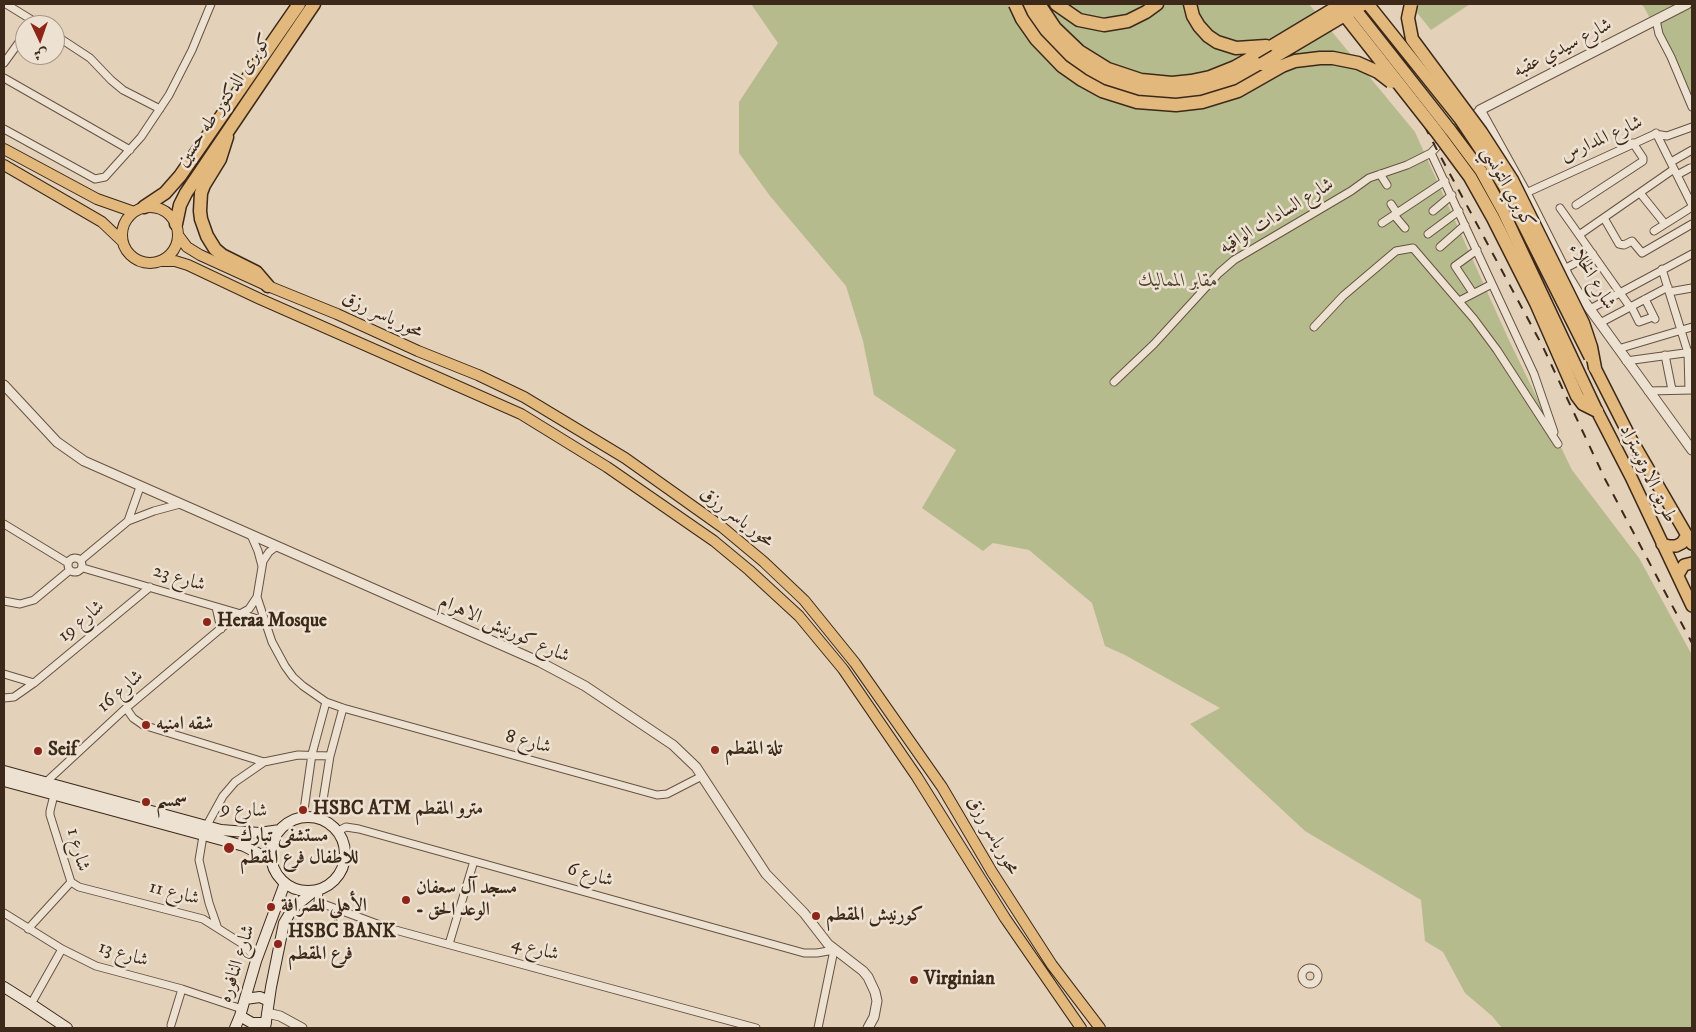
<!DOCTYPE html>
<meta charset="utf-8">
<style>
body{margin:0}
#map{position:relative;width:1696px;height:1032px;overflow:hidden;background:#e3d1ba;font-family:"IM FELL DW Pica",Amiri,serif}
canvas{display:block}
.frame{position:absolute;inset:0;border:5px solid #3c2919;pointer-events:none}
.north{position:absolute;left:15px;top:15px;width:50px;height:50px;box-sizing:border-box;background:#ede1d2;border:1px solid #a69788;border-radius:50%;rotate:177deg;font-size:14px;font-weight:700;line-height:20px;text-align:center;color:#3c2919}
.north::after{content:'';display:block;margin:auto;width:18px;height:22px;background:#8f2418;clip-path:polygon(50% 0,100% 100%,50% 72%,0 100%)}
</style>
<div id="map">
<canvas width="1696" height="1032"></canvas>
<div class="frame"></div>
<div class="north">ش</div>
</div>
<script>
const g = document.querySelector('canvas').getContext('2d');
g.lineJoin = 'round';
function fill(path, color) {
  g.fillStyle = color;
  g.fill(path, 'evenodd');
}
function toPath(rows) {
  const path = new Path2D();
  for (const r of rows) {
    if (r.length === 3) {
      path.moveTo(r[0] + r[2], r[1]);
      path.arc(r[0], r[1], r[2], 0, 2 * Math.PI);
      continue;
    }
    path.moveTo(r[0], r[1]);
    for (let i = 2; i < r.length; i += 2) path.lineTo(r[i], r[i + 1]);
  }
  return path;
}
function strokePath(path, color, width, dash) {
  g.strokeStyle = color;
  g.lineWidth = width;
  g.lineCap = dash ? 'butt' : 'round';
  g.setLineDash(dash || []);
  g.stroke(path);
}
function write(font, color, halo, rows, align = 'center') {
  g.font = font + ' "IM FELL DW Pica",Amiri,serif';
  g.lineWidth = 5;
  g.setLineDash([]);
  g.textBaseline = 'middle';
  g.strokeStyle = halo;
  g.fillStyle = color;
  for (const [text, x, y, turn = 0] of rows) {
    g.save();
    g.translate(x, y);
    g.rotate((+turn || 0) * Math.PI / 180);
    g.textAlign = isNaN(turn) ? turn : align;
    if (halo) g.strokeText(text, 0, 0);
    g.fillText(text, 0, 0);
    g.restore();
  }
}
const green = toPath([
 [751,4,1309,4,1415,132,1508,338,1572,470,1639,558,1692,655,1692,1028,1502,1028,1492,1016,1465,993,1443,952,1425,941,1421,900,1305,831,1190,724,1220,708,1125,655,1105,646,1092,603,1029,550,993,543,983,551,922,508,956,450,874,395,863,341,846,286,770,196,739,153,739,102,778,43],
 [1410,4,1470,4,1431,30],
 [1641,4,1692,4,1692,100,1644,7]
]);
const minor = toPath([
 [6,4,40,25],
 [1656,20,1659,34,1671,57,1692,107],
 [55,35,90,58,111,80,123,90,160,109],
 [4,63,25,34],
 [4,78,130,150],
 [4,129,95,179,105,177,141,137,169,95,192,50,211,4],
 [1656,133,1692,205],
 [1431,153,1534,374,1554,432],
 [1671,162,1692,150],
 [1380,174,1387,185],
 [1677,175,1690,168],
 [1526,193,1655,134,1667,136,1692,127],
 [1640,193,1665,224],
 [1391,204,1397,213],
 [1576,205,1643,161,1643,158,1633,143],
 [1560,208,1630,307],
 [1433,211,1452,195],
 [1394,215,1405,228],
 [1604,218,1619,244,1624,245,1632,241,1642,253,1692,224],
 [1382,223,1445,181],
 [1654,231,1692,207],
 [1428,234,1459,211],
 [1579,235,1674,169],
 [1440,247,1465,225],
 [1564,269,1593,254],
 [1662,269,1688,353,1689,390],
 [1669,292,1692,288],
 [1473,293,1455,266,1477,250],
 [1645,299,1655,319],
 [1459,301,1492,284],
 [1631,306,1639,322,1650,318],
 [1590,309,1692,254],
 [1600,323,1668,287],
 [1314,327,1343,296,1396,251,1413,248,1474,319,1497,350,1558,444],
 [1618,349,1692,327],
 [1665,355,1672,390],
 [1626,361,1692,352],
 [1114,382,1154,344,1219,273,1234,260,1351,191,1369,178,1407,165,1431,153,1446,137,1480,110],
 [1648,391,1692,390],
 [128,521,140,487],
 [4,524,68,563],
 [251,535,258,551,262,566],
 [277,546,269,552,263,561,257,597,272,642,285,666,293,677,303,686,326,702,343,708,657,795,667,794,702,776],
 [75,565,7],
 [81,560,128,521,154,511,180,504],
 [83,568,265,621],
 [4,601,20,604,34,600,70,570],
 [216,607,221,629],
 [240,614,249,609,257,597],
 [4,674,34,683],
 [4,698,14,697,34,683,150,587],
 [126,708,133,718,143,725,264,762,298,755,330,756],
 [45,783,126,708,238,614],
 [303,817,312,754,326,702],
 [320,819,330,756,343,708],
 [207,825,223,796,235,782,264,762],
 [338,831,346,827,359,829,804,953,817,953,834,950,818,1028],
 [203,836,199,860,209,903,217,926],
 [71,882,79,887,203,919,241,943,252,954,256,961],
 [319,890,318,902,388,928,756,1028],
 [4,913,62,949,96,966,182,989,242,1009],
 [28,929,71,882,50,815,50,811,54,795],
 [449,944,474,861],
 [1310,976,8],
 [31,1004,62,949],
 [171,1025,182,989]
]);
const tertiary = toPath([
 [1687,4,1480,110,1526,193,1568,276,1579,294,1692,450],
 [4,385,57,442,84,461,540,662,585,686,673,745,696,767,766,874,804,913,828,944,863,971,868,977,875,992,877,1001,874,1017,868,1028],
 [267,1013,280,1016,302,1028]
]);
const secondary = toPath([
 [4,771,221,830,259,833,280,830],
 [4,781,244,846,271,860],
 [308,854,37],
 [4,987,31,1004,67,1028],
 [245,999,260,997,269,1001],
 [240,1016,252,1023,266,1023],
 [235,1028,240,1016,256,961,285,883],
 [265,1028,271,987,284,923,293,908,314,891]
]);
const primary = toPath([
 [4,149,97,199,134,212],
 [4,165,102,222,122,241],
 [150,235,28],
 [178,235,187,247,200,255,268,286,337,314,418,351,478,375,524,397,625,458,722,527,764,562,804,600,855,663,942,787,992,872,1052,965,1100,1028],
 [161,261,175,261,188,265,260,299,521,414,607,467,714,541,749,570,799,616,843,669,917,777,1005,918,1081,1028]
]);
const trunk = toPath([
 [1595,368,1631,439,1692,544],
 [1597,411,1631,477,1692,606],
 [1662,544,1669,546,1676,546,1682,543,1687,535],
 [1678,575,1684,565,1692,563]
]);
const motorway = toPath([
 [1027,4,1045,32,1075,62,1099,76,1127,88,1157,93,1172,93,1202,90,1233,80,1262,64],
 [1039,4,1055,28,1079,51,1108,69,1141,80,1172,83,1191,81,1210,77,1235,67,1274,45],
 [1056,4,1079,20,1104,25,1128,21,1146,12,1157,4],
 [1190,4,1193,16,1199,26,1208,36,1217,42,1236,48,1266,46],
 [227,137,220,159,204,185,201,193,200,211,201,219,207,236,215,249,222,255,256,272,268,286],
 [144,207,165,193,180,176,299,4],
 [176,224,180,205,186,193,314,4]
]);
const rail = toPath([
 [1353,4,1360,39,1423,123,1436,148,1543,347,1605,479,1692,643]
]);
const trunkBridge = toPath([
 [1351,4,1451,131,1481,171,1503,211,1597,411],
 [1368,4,1460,119,1490,164,1504,186,1590,357]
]);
const motorwayBridge = toPath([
 [1015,4,1022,19,1036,39,1062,66,1082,80,1102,91,1137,102,1176,105,1202,102,1238,91,1282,66,1295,61,1320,58,1333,58,1358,63,1378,72,1391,82],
 [1336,4,1436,131,1470,177,1493,218,1536,303,1577,396,1583,404,1597,411],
 [1411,4,1408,18,1412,39,1481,132,1512,180,1583,323,1591,347,1595,368],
 [1274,45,1342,4],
 [1262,64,1363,4]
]);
const markers = [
 [207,622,5,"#8f2418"],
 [146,725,5,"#8f2418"],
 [715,750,5,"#8f2418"],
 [38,751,5,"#8f2418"],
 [146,802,5,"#8f2418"],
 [303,810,5,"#8f2418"],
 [229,848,6,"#8f2418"],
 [406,900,5,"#8f2418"],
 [271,907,5,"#8f2418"],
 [816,916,5,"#8f2418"],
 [278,944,5,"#8f2418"],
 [914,980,5,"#8f2418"]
];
const streetNames = [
 ["شارع سيدي عقبه",1563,49,-27],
 ["كوبرى الدكتور طه حسين",225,101,-56],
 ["شارع المدارس",1602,140,-24],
 ["كوبري التونسي",1507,188,61],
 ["شارع السادات الواقيه",1277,217,-31],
 ["شارع الخلاء",1591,277,59],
 ["محور ياسر رزق",382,316,25],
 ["طريق الاوتوستراد",1647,474,64],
 ["محور ياسر رزق",736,518,37],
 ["شارع 23",179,579,17],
 ["شارع 19",82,622,-40],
 ["شارع كورنيش الاهرام",504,630,24],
 ["شارع 16",121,692,-41],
 ["شارع 8",528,743,15],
 ["شارع 9",244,811,4],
 ["محور ياسر رزق",992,836,60],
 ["شارع 1",77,850,75],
 ["شارع 6",590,876,16],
 ["شارع 11",174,894,15],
 ["شارع 4",535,950,15],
 ["شارع 13",123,955,17],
 ["شارع النافوره",238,964,-72]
];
const parkNames = [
 ["مقابر المماليك",1178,282]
];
const poiNames = [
 ["Heraa Mosque",217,622],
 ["شقه امنيه",156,725],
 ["تلة المقطم",725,750],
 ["Seif",48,751],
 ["سمسم",156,802],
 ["HSBC ATM مترو المقطم",313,810],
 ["مستشفى تبارك",240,837],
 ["للاطفال فرع المقطم",240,859],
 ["مسجد آل سعفان",416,889],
 ["- الوعد الحق",416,911],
 ["الأهلي للصرافة",281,907],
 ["كورنيش المقطم",826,916],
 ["HSBC BANK",288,933],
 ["فرع المقطم",288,955],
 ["Virginian",924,980]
];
fill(green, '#b6bb8e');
strokePath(minor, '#665341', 9);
strokePath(tertiary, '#665341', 11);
strokePath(secondary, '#3c2919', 12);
strokePath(primary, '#3c2919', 12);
strokePath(trunk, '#3c2919', 14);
strokePath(motorway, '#3c2919', 15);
strokePath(minor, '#ede1d2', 7);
strokePath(tertiary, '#ede1d2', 9);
strokePath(secondary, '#ede1d2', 10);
strokePath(primary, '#e2b87d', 10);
strokePath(trunk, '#e2b87d', 11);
strokePath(motorway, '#e2b87d', 12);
strokePath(rail, '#3c2919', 2, [9, 9]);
strokePath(trunkBridge, '#3c2919', 14, []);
strokePath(motorwayBridge, '#3c2919', 15, []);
strokePath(trunkBridge, '#e2b87d', 11);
strokePath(motorwayBridge, '#e2b87d', 12);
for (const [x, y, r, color] of markers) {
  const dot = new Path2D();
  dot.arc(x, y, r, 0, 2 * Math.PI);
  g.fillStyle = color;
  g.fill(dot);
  strokePath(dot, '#ede1d2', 2);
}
write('19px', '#3c2919', '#ede1d2', streetNames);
write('italic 19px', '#544630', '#ede1d2', parkNames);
write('bold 19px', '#3c2919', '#ede1d2', poiNames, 'left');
</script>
